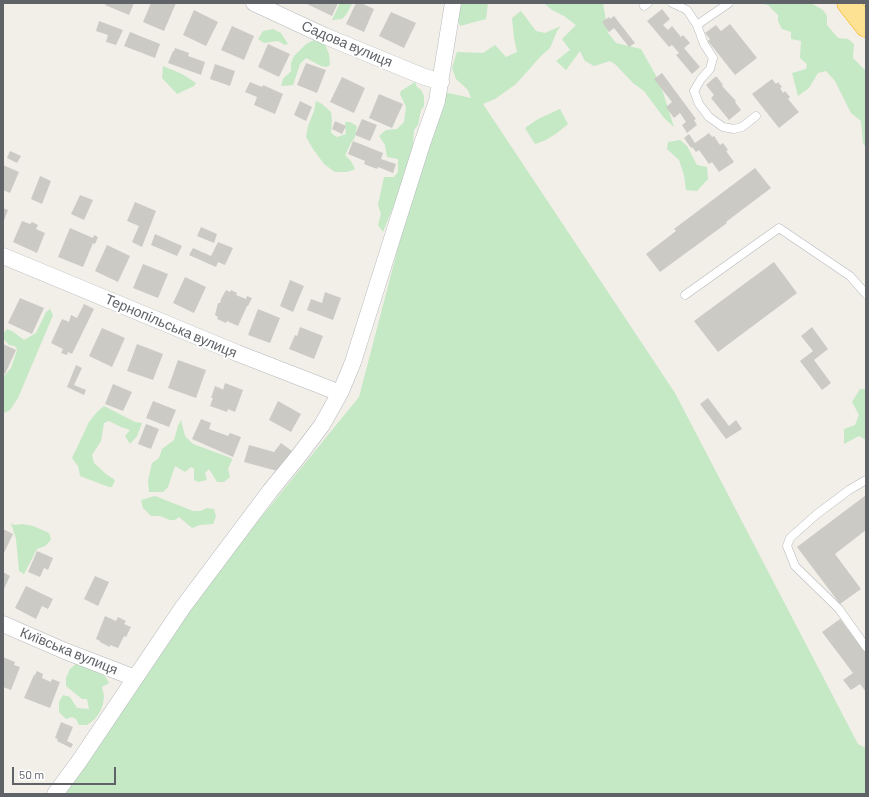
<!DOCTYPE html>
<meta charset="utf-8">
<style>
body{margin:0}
#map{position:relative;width:869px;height:797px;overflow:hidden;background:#f1efe8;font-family:Barlow,sans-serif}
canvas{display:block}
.frame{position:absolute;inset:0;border:4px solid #5f6368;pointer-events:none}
.scale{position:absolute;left:12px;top:767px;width:104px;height:18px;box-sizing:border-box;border:2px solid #5f6368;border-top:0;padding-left:5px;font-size:12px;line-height:14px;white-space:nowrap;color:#5f6368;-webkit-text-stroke:3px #fff;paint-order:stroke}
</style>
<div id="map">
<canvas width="869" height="797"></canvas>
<div class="frame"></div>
<div class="scale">50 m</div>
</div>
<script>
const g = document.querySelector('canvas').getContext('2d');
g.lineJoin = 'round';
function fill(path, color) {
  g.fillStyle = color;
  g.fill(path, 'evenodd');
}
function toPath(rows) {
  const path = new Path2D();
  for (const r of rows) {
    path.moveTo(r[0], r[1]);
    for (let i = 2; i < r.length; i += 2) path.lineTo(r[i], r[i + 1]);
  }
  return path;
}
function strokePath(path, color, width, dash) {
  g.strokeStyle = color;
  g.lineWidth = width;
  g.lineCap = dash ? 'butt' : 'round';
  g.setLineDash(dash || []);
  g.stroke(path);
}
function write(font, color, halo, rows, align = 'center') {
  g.font = font + ' Barlow,sans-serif';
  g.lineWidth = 3.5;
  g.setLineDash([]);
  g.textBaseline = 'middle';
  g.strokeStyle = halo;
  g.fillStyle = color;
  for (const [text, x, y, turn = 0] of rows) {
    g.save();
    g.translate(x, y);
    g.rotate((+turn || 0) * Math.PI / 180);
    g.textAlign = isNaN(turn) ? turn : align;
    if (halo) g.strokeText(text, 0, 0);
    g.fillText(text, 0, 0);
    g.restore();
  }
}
const green = toPath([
 [340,3,352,4,346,15,342,19,332,20],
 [460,3,488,3,486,19,460,26,456,16],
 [544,3,603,3,608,33,616,43,641,49,660,83,674,127,664,118,644,91,633,83,616,65,610,61,594,66,585,61,580,51,566,70,556,61,570,50,562,39,576,25,564,16,552,10],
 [758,3,811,3,823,10,827,16,827,25,838,38,848,39,854,44,853,58,866,71,866,148,863,143,861,121,851,113,835,81,826,71,818,73,809,88,798,96,792,73,806,69,807,64,800,58,801,41,791,39,791,32,782,29,778,21,778,15,768,5],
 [521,11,536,31,545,33,561,26,557,31,550,48,541,56,516,84,495,99,483,104,675,393,858,744,866,748,866,794,65,794,187,608,359,397,439,91,471,98,468,90,456,79,452,68,457,52,483,53,495,45,506,57,517,52,514,38,512,18],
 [273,29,281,33,288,44,285,45,278,41,264,43,258,39,263,31],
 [316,39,324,42,329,54,330,65,326,67,321,66,306,58,300,64,293,85,281,86,283,79,291,71,291,63,294,56,306,44],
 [163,66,182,74,196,83,194,86,177,94,162,78],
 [415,82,417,87,421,90,424,96,424,106,421,110,418,125,414,130,413,144,415,154,383,232,378,225,381,214,378,205,384,177,394,177,398,172,398,159,387,157,385,145,379,136,386,130,397,129,404,122,406,107,400,94,401,91],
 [316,101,322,104,331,112,332,121,331,133,337,137,346,134,345,122,350,122,357,126,355,137,351,143,345,155,351,161,355,169,347,172,335,172,324,164,313,149,306,137,308,126,314,111],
 [560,109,568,124,557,133,546,140,535,144,525,128,538,119],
 [680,140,687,146,697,165,707,167,708,179,697,191,686,190,684,175,679,160,667,149,668,142],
 [50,309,53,315,18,398,10,410,4,413,3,377,11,368,17,350,15,346,9,345,3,338,3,334,7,329,12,331,24,340,36,333,46,312],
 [860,389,866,389,866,440,859,436,844,444,844,429,855,425,859,415,852,402],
 [104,406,135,422,142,423,137,436,130,444,125,436,130,430,121,427,109,421,104,423,101,441,92,455,94,463,106,474,115,480,112,487,109,487,80,476,78,466,72,458,89,422,97,412],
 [181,420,185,436,193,444,231,458,232,460,228,469,230,477,224,482,217,482,209,469,205,473,207,480,198,482,194,480,194,469,191,467,185,472,175,466,168,487,163,492,149,492,148,481,152,463,159,458,162,449,174,440,178,426],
 [155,496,193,511,200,511,207,508,214,509,216,517,213,524,200,525,192,528,179,517,175,520,170,520,160,516,151,516,143,508,141,500],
 [11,523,14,525,23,524,33,526,49,533,51,540,45,546,37,549,24,574,19,571,16,539],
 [77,663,105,676,109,683,102,687,104,696,103,704,100,712,94,720,87,725,79,725,76,719,72,717,66,719,59,712,59,702,63,695,70,697,77,708,89,709,87,699,82,699,66,686,66,678,70,669]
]);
const building = toPath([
 [106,3,134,3,129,15,105,5],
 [151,3,176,3,164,31,143,22],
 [305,3,338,3,332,16],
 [356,3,361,3,374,9,364,32,346,24],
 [662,9,670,19,663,25,668,30,672,26,681,37,683,35,690,43,684,48,700,67,692,74,676,55,679,53,672,45,669,47,647,21],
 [194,10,218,22,206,46,183,35],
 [391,12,416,23,404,48,379,36],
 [614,16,635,43,629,47,614,28,609,32,602,22,609,17,610,19],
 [99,21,123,30,116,45,106,42,108,35,96,31],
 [730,24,757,58,735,75,708,41,710,39,705,33,716,25,721,31],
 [232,26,254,36,244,60,221,50],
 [130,32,160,44,155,58,124,46],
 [268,44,290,54,279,77,258,67],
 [175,48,189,53,188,56,205,62,201,75,168,63,173,51,174,51],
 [306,63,326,70,317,93,297,85],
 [215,64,235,71,230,86,210,79],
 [662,73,696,119,694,120,697,125,687,133,682,125,686,122,680,113,674,118,666,107,672,102,654,79],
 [342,77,365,88,354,113,330,102],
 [715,77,717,77,723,85,722,86,736,101,735,102,741,110,729,120,711,98,714,95,706,85],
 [772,79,776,84,778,82,782,87,780,88,783,93,785,91,790,97,788,99,799,112,779,128,752,94],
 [250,82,262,87,263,85,283,94,275,114,254,105,257,97,245,92],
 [379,94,403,104,392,128,369,118],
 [300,101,312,107,306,121,294,115],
 [362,119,377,125,370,141,355,135],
 [335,121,346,126,342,134,332,129],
 [709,133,712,137,714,136,720,145,723,143,728,150,726,151,734,162,719,172,712,162,709,164,699,150,696,152,692,147,691,148,684,138,689,134,695,143],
 [353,141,383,153,381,159,396,164,393,173,378,167,377,169,364,164,365,161,348,154],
 [10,151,21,156,17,163,7,158],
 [3,165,19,172,10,193,3,190],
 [755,168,771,188,726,222,727,223,660,272,646,254,676,231,674,229],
 [40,176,51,181,42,204,31,199],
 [80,195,93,200,84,220,71,214],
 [135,202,156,211,142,247,132,242,139,226,127,221],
 [3,208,8,210,3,223],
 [22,221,30,224,32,222,38,225,36,229,45,233,37,253,13,242],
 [201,227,217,234,214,243,197,236],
 [70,228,93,238,94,235,98,237,95,244,93,243,83,267,58,257],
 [155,234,182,246,177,256,151,245],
 [218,242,233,248,225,265,218,262,216,267,189,255,193,248,211,256],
 [107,245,130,256,118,282,95,271],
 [774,262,797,293,718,352,694,321],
 [143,264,168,274,158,298,133,288],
 [185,277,206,287,194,313,173,303],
 [290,280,304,286,293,312,280,306],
 [226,290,230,292,231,290,237,293,236,295,246,299,247,296,252,298,248,306,247,306,238,326,227,321,226,323,217,319,218,317,215,315,218,303,220,303,221,299],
 [325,292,341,298,333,320,307,310,311,299,322,303],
 [20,298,44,308,32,334,8,323],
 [84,304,94,309,72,354,68,352,67,355,61,353,63,349,51,343,62,319,69,322,71,315,77,318],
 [258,309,280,318,270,343,248,335],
 [300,327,323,336,314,359,289,349,295,335,297,336],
 [812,327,828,349,814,360,831,383,822,390,800,361,813,351,801,336],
 [102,328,125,338,112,367,89,356],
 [3,344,16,350,5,374,3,373],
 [137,344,163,354,153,380,127,371],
 [178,360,206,370,196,398,168,388],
 [76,365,82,368,74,385,86,390,84,395,67,387],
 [225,383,243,390,235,412,228,409,227,412,210,406,213,398,211,398,215,386,222,389,223,390],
 [113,384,132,392,123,411,105,404],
 [708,398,729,426,736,420,742,429,726,439,700,404],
 [153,401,176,410,169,427,146,418],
 [278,401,301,414,291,432,269,420],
 [201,419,211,423,209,429,228,436,230,433,241,437,233,457,192,439],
 [146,424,159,429,151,449,138,444],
 [281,443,292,451,277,471,244,462,249,445,274,452],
 [866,495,866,530,835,554,861,589,840,604,797,547],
 [3,529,13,534,3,555],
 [37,551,53,558,48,570,44,568,40,577,28,572],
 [3,572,10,576,3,591],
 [95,576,109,582,98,606,84,599],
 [26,586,53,599,48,609,42,606,36,619,15,608],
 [105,616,116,621,118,617,126,621,124,624,131,627,126,637,124,636,118,648,110,645,110,647,100,642,100,641,96,639],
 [840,619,866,653,866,692,860,684,851,690,843,680,853,673,822,632],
 [3,657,15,662,14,665,20,667,11,690,3,687],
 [37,671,43,674,42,678,51,682,52,679,60,682,50,708,24,698,34,675,35,675],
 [61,722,73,727,67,741,73,744,71,748,57,741,58,739,55,738]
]);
const lane = toPath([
 [672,3,687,10,697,25],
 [729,3,697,25,704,44,713,58,710,69,701,79,694,91,699,104,709,117,723,127,734,129,742,127,756,116],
 [644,6,648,3],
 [685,295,779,228,850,276,866,294],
 [866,480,849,490,817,514,790,538,787,546,795,566,839,609,866,647]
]);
const street = toPath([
 [254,3,325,36,422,76,441,82],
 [3,256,237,353,340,393],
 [3,624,65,651,135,678],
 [55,794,78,763,183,607,270,491,297,458,322,425,341,391,353,362,422,144,437,101,453,3]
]);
const highway = toPath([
 [848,3,866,26]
]);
const streetNames = [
 ["Садова вулиця",347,44,23],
 ["Тернопільська вулиця",171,326,23],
 ["Київська вулиця",69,651,22]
];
fill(green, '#c5e8c5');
fill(building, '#cccac5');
strokePath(lane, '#b5b8bc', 9);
strokePath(street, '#b5b8bc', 17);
strokePath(highway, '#f9ab00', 23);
strokePath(lane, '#fff', 8);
strokePath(street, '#fff', 16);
strokePath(highway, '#fde293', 22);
write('14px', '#5f6368', '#fff', streetNames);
</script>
